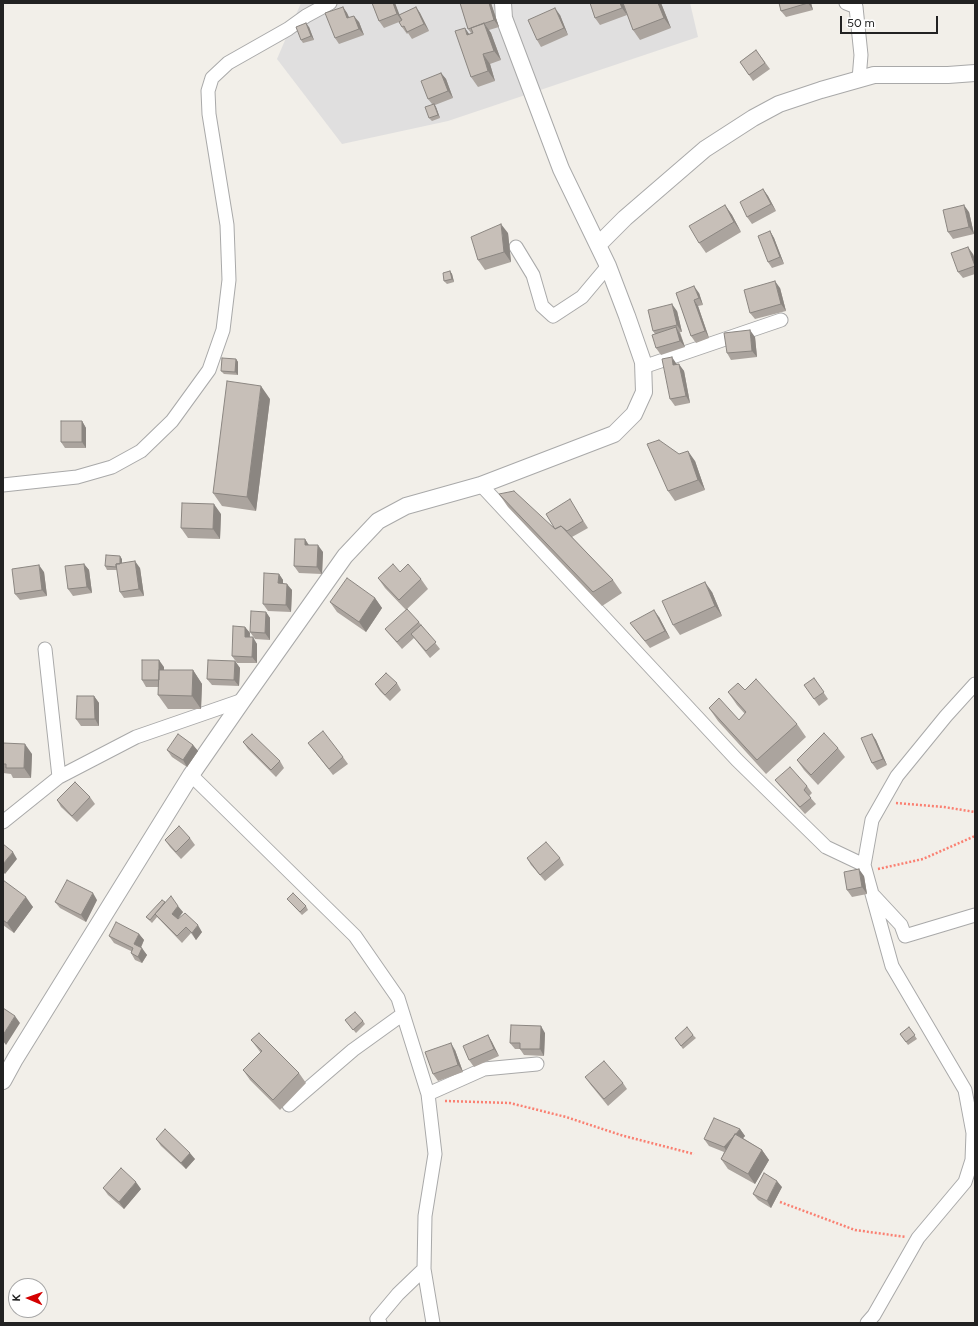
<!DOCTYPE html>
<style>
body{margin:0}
#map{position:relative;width:978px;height:1326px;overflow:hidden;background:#f2efe9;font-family:Figtree,sans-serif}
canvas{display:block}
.frame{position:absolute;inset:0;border:4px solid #222;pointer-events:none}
.north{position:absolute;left:8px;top:1278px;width:40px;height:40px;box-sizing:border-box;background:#fff;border:1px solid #a7a7a7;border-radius:50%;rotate:272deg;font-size:11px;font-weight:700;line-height:16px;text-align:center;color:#222}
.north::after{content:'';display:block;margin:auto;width:14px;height:18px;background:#d40000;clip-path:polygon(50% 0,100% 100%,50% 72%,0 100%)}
.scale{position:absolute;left:840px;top:16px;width:98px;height:18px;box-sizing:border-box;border:2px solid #222;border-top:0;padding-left:5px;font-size:12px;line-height:14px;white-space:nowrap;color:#222;-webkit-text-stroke:3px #fff;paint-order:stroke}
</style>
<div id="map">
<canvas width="978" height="1326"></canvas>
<div class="frame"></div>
<div class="north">K</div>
<div class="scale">50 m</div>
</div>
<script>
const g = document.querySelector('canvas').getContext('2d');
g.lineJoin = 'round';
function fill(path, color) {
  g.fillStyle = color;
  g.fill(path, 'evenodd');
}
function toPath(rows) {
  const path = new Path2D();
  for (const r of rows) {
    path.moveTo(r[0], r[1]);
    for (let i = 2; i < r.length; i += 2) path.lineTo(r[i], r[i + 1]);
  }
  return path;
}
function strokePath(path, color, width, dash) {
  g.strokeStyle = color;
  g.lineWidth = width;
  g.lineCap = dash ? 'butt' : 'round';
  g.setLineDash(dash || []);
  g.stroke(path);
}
const residential = toPath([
 [301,3,690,3,698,37,448,121,342,144,277,59]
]);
const path = toPath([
 [896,803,944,807,975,812],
 [878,869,923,859,975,836],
 [445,1101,510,1103,566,1117,624,1136,694,1154],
 [780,1202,855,1230,906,1237]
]);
const minor = toPath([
 [846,3,856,7,861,55,859,79],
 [516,247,533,275,542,306,553,316,582,297,608,266],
 [643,367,781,320],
 [3,485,77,477,112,467,141,451,172,421,209,370,223,330,229,280,227,225,209,114,208,91,212,78,228,63,288,29,306,16,330,3],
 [481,485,737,760,826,847,864,865],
 [45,649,59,777],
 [191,775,355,936,398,998,428,1094,435,1154,425,1216,424,1269,433,1323],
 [3,822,59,777,136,737,243,700],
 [874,896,901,925,905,936,975,915],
 [428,1094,484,1069,537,1064],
 [289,1105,353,1050,403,1014],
 [380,1323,377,1319,398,1294,424,1269],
 [867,1323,874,1315,918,1238,965,1182,972,1160,973,1133,965,1090,892,966,864,865,872,820,897,776,946,716,975,684]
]);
const tertiary = toPath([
 [598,245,625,218,705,149,753,118,779,104,821,90,874,75,948,75,975,73],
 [3,1081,15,1059,191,775,243,700,345,556,378,521,406,506,481,485,614,434,634,414,644,392,643,362,627,316,608,266,561,169,504,18,503,3]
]);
const wall = toPath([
 [372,3,395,3,399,15,416,7,420,13,429,31,412,39,408,33,407,34,402,27,399,22,384,28,379,21],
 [460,3,491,3,499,27,489,30,491,33,501,60,490,64,495,81,478,87,471,77,469,34,471,33,468,29],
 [590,3,623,3,627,15,600,25,595,18],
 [623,3,661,3,671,28,640,40,633,30],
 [779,3,811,3,813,10,786,17,781,11],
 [343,7,347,13,349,17,359,22,364,35,339,44,335,38],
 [560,15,568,35,541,47,537,40],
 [309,27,314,40,303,43,301,40],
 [756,50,770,69,753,81,740,62],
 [441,73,446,79,453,98,435,105,436,107,440,118,432,121,429,118,432,104,428,99],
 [763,189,768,196,776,211,752,224,747,217],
 [725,205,732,215,741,232,706,253,699,243],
 [969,212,974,234,953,239,948,232],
 [770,231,774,238,784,264,772,268,768,262],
 [508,233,511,262,485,270,478,260],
 [973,254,975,260,975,274,963,278,958,272],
 [450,271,452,274,454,282,447,284,444,281],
 [780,288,786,311,755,319,750,313],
 [676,293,699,293,703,305,698,306,709,338,696,343,691,336],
 [677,311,682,332,680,332,685,347,661,355,656,348,655,334,653,331],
 [755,337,757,357,731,360,727,353],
 [236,359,238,362,238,375,224,374,221,371],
 [676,363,684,371,690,403,675,406,670,399],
 [270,399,256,511,222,506,213,493],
 [82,421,86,428,86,448,65,448,61,442],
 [679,454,695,461,705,490,675,501,668,491],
 [499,494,555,529,574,506,588,528,572,537,613,580,622,593,602,606,508,507],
 [221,514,220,539,188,538,181,528],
 [305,539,309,545,323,552,322,574,299,573,294,566],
 [122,559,122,563,140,568,144,596,124,598,120,592,117,570,107,570,105,566],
 [84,564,89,570,92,593,73,596,68,589],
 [44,572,47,596,20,600,15,594],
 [400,572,421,579,428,589,406,610,385,588,378,578],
 [279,574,283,580,283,583,292,590,291,612,268,611,263,604],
 [712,592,722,616,680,635,673,625],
 [375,598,382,608,366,632,337,612,330,602],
 [266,612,270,618,270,640,255,639,250,632],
 [659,617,670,638,650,648,630,623],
 [419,622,440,649,430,658,414,638,402,649,390,635,385,629],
 [245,627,250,633,250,637,257,644,257,663,237,663,232,656],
 [235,661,240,668,239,686,212,685,207,679],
 [164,667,164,670,193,670,202,684,201,709,168,709,158,695,159,687,146,687,142,680],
 [814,678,828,699,819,706,804,685],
 [397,683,401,690,390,701,380,691,375,684],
 [745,690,797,724,806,737,766,774,718,721,709,708,739,720,745,714,737,705,728,692],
 [94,696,99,703,99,726,81,726,76,719],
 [872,734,876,740,887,765,877,770,872,763],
 [243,742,280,761,284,768,276,777,248,749],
 [3,743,32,754,31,778,13,778,11,774,3,773],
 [308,743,343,757,348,764,333,775],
 [193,745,198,751,187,767,172,757,167,750],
 [838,748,845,757,818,785,804,770,797,760],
 [775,780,807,786,812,793,809,796,816,804,805,814,780,786],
 [90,797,95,804,77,822,61,807,57,800],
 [190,838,195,845,181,859,170,847,165,840],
 [527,858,560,858,564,865,545,881,531,865],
 [864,876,867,894,852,897,847,890],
 [3,880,33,907,14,933,3,925],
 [287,899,306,906,308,910,302,915],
 [97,900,86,922,60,908,55,902],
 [165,902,183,912,178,919,202,932,196,940,191,933,182,943,160,920,157,917,152,923,146,917],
 [139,934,144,940,141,948,147,955,142,963,135,960,131,953,131,951,114,943,109,936],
 [345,1020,363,1021,365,1024,356,1033],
 [909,1027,917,1039,908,1045,900,1034],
 [545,1033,544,1056,524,1055,520,1049,515,1049,510,1043],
 [488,1035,492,1042,499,1056,474,1067,469,1060],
 [693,1035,696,1038,683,1049,675,1038],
 [251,1040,299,1073,306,1083,280,1110,250,1080,243,1070,261,1053],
 [455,1050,463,1072,438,1081,433,1074],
 [585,1077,623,1083,627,1089,608,1106,590,1084],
 [740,1129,745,1136,743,1138,762,1150,769,1160,755,1184,728,1169,721,1159,724,1152,709,1146,704,1139],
 [156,1139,195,1159,186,1169,161,1146],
 [782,1187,771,1208,758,1200,753,1194],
 [103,1188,141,1189,124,1209,108,1195]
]);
const shadedWall = toPath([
 [393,3,395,3,402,21,397,14],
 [489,3,491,3,499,27,494,20],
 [620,3,623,3,627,15,622,8],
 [658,3,661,3,671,28,664,18],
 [808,3,811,3,813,10],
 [343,7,347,13,352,25,347,18],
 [416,7,420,13,429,31,424,24],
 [555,8,560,15,568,35,564,28],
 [354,16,359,22,364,35,359,29],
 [306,23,309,27,314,40,311,36],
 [484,23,491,33,501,60,494,51],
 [465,28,472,38,467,35],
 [483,54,490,64,495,81,488,71],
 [441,73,446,79,453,98,448,91],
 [434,104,436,107,440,118,438,115],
 [763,189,768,196,776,211,771,204],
 [725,205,732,215,741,232,734,222],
 [964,205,969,212,974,234,969,227],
 [501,224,508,233,511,262,504,252],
 [770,231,774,238,784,264,780,257],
 [968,247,973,254,975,260,975,266],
 [450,271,452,274,454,282,452,279],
 [775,281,780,288,786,311,781,304],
 [694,286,699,293,703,305,699,298],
 [694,300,698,306,709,338,705,331],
 [672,304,677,311,682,332,677,325],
 [676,327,680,334,685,347,680,341],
 [750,330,755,337,757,357,752,351],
 [672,357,676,363,678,372,673,365],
 [236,359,238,362,238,375,235,372],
 [679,364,684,371,690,403,686,396],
 [261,386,270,399,256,511,247,497],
 [82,421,86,428,86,448,82,442],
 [688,451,695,461,705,490,698,480],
 [214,504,221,514,220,539,213,529],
 [305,539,309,546,305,545],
 [318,545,323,552,322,574,317,567],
 [120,556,122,559,122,570,119,567],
 [135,561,140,568,144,596,139,589],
 [84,564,89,570,92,593,87,587],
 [39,565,44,572,47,596,42,590],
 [279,574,283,580,283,590,278,583],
 [705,582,712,592,722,616,715,606],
 [287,584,292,590,291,612,286,605],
 [375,598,382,608,366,632,359,622],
 [654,610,659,617,670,638,665,631],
 [266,612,270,618,270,640,265,633],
 [245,627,250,633,249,644,245,637],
 [253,637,257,644,257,663,252,657],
 [159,660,164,667,164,687,159,680],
 [235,661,240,668,239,686,234,680],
 [193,670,202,684,201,709,192,696],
 [94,696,99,703,99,726,95,719],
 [872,734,876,740,887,765,883,759],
 [25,744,32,754,31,778,24,768],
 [193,745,198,751,187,767,183,760],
 [13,852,17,859,5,874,3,872,3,864],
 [859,869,864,876,867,894,862,887],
 [93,893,97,900,86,922,81,915],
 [26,897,33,907,14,933,7,923],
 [178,906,183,912,177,920,172,914],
 [198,925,202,932,196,940,192,933],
 [139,934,144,940,139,951,134,944],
 [142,948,147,955,142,963,138,957],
 [15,1016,20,1023,6,1045,3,1041,3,1035],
 [541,1026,545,1033,544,1056,540,1049],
 [488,1035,492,1042,499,1056,494,1049],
 [451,1043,455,1050,463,1072,458,1065],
 [740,1129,745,1136,728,1154,724,1147],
 [762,1150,769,1160,755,1184,748,1174],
 [190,1153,195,1159,186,1169,181,1163],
 [777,1181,782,1187,771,1208,767,1201],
 [136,1182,141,1189,124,1209,119,1202]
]);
const building = toPath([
 [372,3,393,3,397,14,379,21,372,3],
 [460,3,489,3,494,20,468,29,460,3],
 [590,3,620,3,622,8,595,18,590,3],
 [623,3,658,3,664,18,633,30,623,3],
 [779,3,808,3,781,11,779,3],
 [343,7,347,18,354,16,359,29,335,38,325,13,343,7],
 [416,7,424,24,407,32,404,26,402,27,399,22,402,20,399,15,416,7],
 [555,8,564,28,537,40,528,20,555,8],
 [306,23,311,36,301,40,296,27,306,23],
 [484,23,494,51,483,54,488,71,471,77,455,31,465,28,467,35,473,33,471,28,484,23],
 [756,50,765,63,749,75,740,62,756,50],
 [441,73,448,91,428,99,421,81,441,73],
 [434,104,438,115,429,118,425,107,434,104],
 [763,189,771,204,747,217,740,202,763,189],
 [725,205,734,222,699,243,689,226,725,205],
 [964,205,969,227,948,232,943,210,964,205],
 [501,224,504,252,478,260,471,237,501,224],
 [770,231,780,257,768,262,758,236,770,231],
 [968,247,975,266,958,272,951,253,968,247],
 [450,271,452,279,444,281,443,273,450,271],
 [775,281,781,304,750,313,744,290,775,281],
 [694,286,699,298,694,300,705,331,691,336,676,293,694,286],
 [672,304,677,325,653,331,648,310,672,304],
 [676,327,680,341,656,348,652,335,676,327],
 [750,330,752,351,727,353,724,333,750,330],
 [672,357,673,365,679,364,686,396,670,399,662,359,672,357],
 [222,358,236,359,235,372,221,371,222,358],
 [227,381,261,386,247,497,213,493,227,381],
 [61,421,82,421,82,442,61,442,61,421],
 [659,440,679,454,688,451,698,480,668,491,647,444,659,440],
 [514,491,555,529,561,526,613,580,593,592,499,494,514,491],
 [570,499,583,521,567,531,561,526,555,529,546,514,570,499],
 [182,503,214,504,213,529,181,528,182,503],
 [295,539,305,539,305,545,318,545,317,567,294,566,295,539],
 [106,555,120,556,120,564,116,564,116,567,105,566,106,555],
 [135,561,139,589,120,592,116,564,135,561],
 [84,564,87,587,68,589,65,566,84,564],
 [393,564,400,572,408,564,421,579,399,600,378,578,393,564],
 [39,565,42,590,15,594,12,569,39,565],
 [264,573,279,574,278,583,287,584,286,605,263,604,264,573],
 [347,578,375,598,359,622,330,602,347,578],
 [705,582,715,606,673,625,662,601,705,582],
 [407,609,419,622,397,642,385,629,407,609],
 [654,610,665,631,645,641,630,623,654,610],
 [251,611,266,612,265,633,250,632,251,611],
 [421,625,436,642,426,651,411,634,421,625],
 [233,626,245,627,245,637,253,637,252,657,232,656,233,626],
 [142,660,159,660,159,680,142,680,142,660],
 [208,660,235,661,234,680,207,679,208,660],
 [159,670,193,670,192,696,158,695,159,670],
 [386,673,397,683,385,695,375,684,386,673],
 [814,678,824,692,814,699,804,685,814,678],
 [756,679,797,724,757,760,709,708,719,698,739,720,746,712,728,692,738,683,745,690,756,679],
 [77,696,94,696,95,719,76,719,77,696],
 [323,731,343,757,329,769,308,743,323,731],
 [824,733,838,748,811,775,797,760,824,733],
 [178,734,193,745,183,760,167,750,178,734],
 [252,734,280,761,271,770,243,742,252,734],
 [872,734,883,759,872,763,861,738,872,734],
 [3,743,25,744,24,768,6,768,6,764,3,764,3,743],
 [790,767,807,786,804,790,811,798,800,807,775,780,790,767],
 [75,782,90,797,72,816,57,800,75,782],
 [179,826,190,838,176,852,165,840,179,826],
 [546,842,560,858,540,875,527,858,546,842],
 [3,844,13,852,3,864,3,844],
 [859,869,862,887,847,890,844,872,859,869],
 [3,880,26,897,7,923,3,920,3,880],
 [67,880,93,893,81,915,55,902,67,880],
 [293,893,306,906,300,912,287,899,293,893],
 [171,896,178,906,172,914,178,919,185,913,198,925,192,933,186,927,177,936,155,914,171,896],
 [162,900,165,902,150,920,146,917,162,900],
 [116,922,139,934,134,944,142,948,138,957,131,953,133,948,109,936,116,922],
 [3,1008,15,1016,3,1035,3,1008],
 [355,1012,363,1021,353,1030,345,1020,355,1012],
 [511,1025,541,1026,540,1049,520,1049,520,1043,510,1043,511,1025],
 [687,1027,693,1035,681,1046,675,1038,687,1027],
 [909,1027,915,1035,906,1042,900,1034,909,1027],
 [259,1033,299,1073,273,1100,243,1070,262,1051,251,1040,259,1033],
 [488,1035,494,1049,469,1060,463,1046,488,1035],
 [451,1043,458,1065,433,1074,425,1052,451,1043],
 [604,1061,623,1083,604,1099,585,1077,604,1061],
 [714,1118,740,1129,736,1134,735,1134,733,1137,724,1147,704,1139,714,1118],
 [165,1129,190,1153,181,1163,156,1139,165,1129],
 [735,1134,762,1150,748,1174,721,1159,735,1134],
 [121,1168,136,1182,119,1202,103,1188,121,1168],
 [764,1173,777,1181,767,1201,753,1194,764,1173]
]);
fill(residential, '#e0dfdf');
strokePath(minor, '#a9a9a9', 15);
strokePath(tertiary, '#a9a9a9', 18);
strokePath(path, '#fa8072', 2.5, [2, 2]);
strokePath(minor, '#fff', 13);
strokePath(tertiary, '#fff', 16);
fill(wall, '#aba49e');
fill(shadedWall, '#8b8681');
fill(building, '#c7bfb8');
strokePath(building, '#8b8681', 1);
</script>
